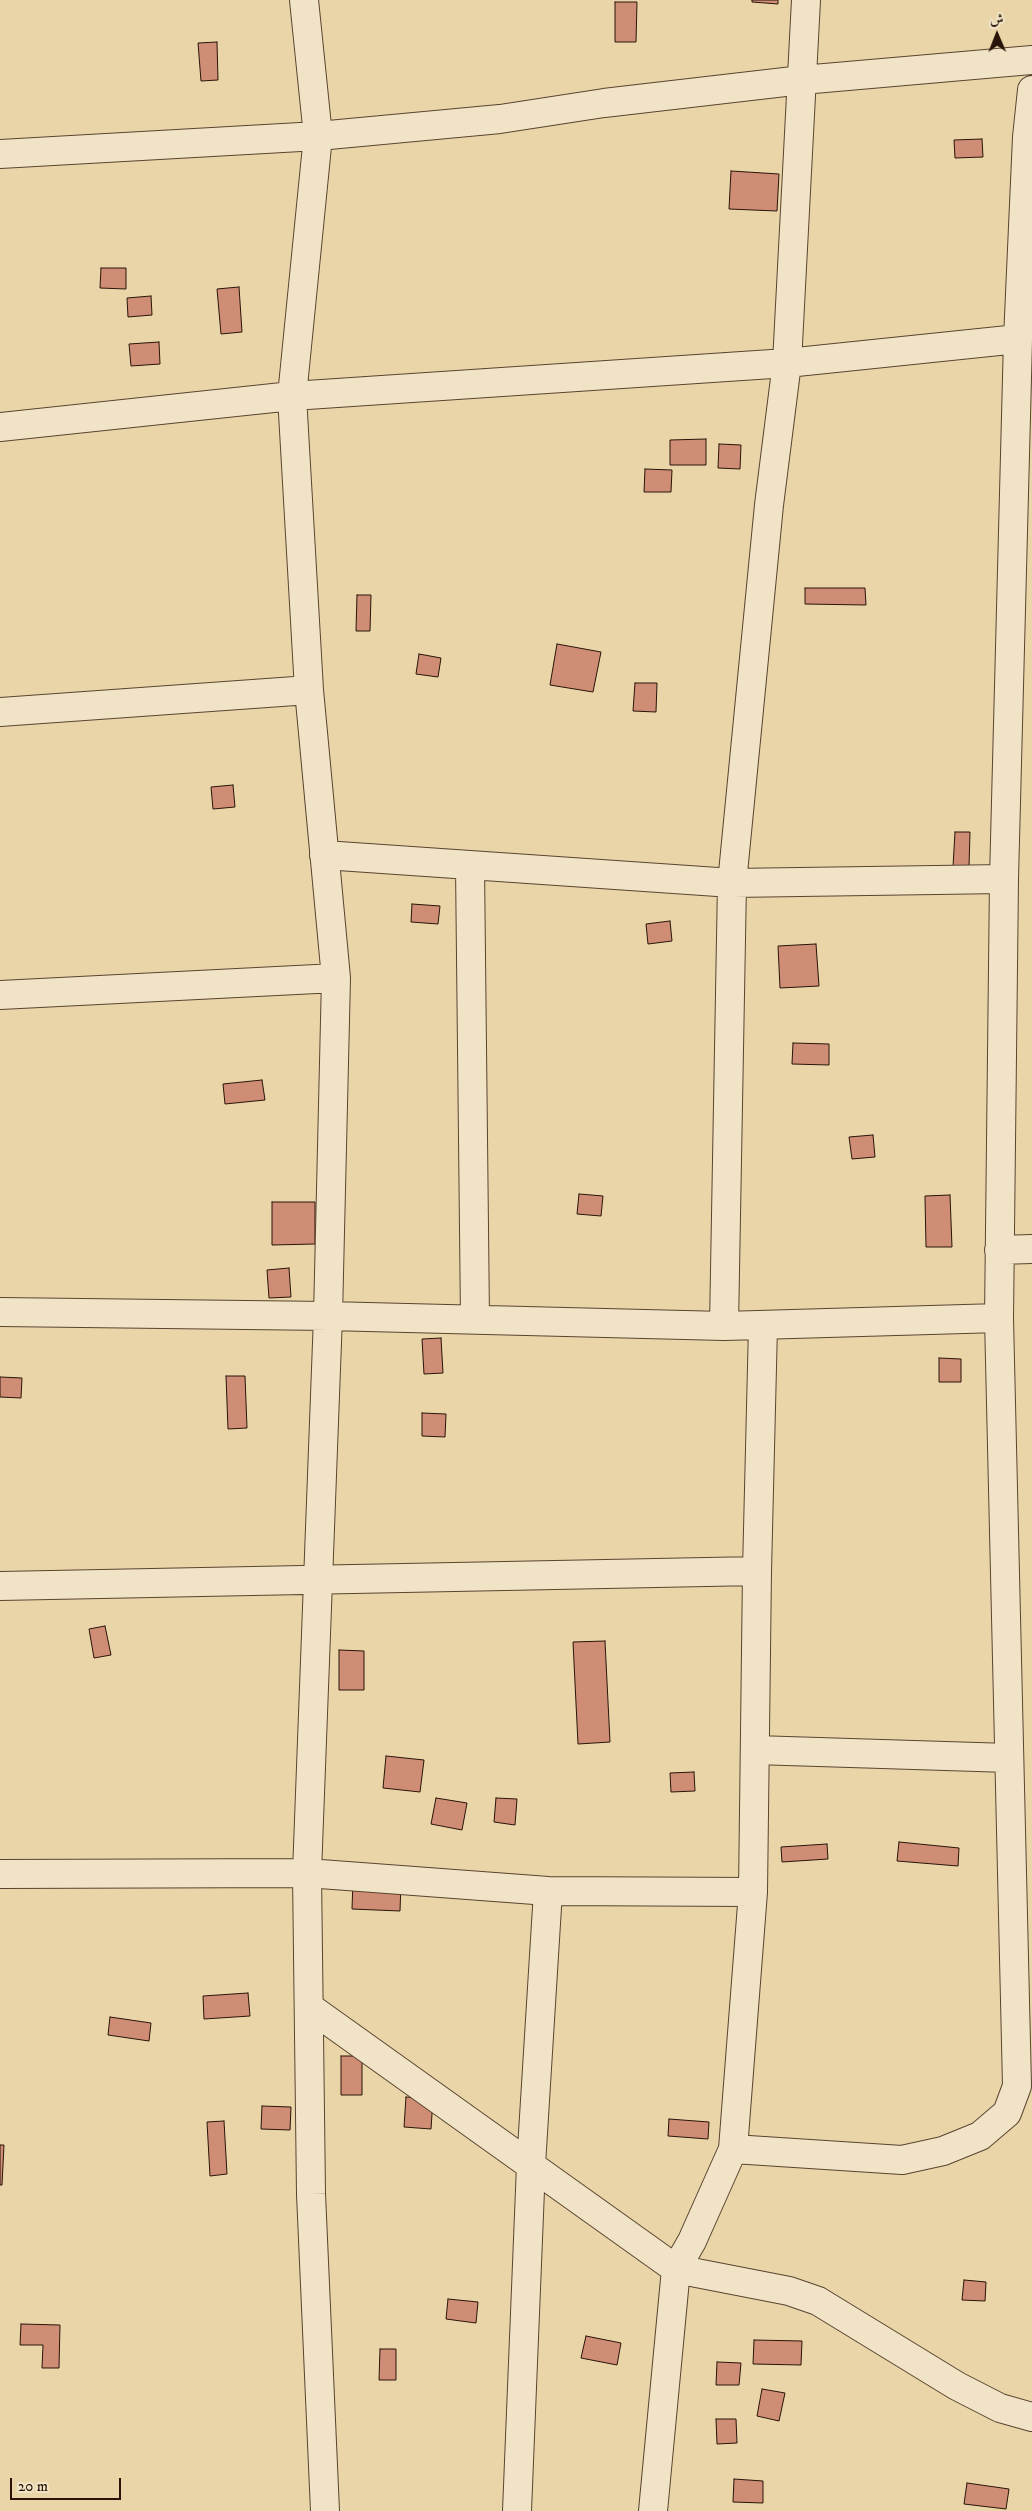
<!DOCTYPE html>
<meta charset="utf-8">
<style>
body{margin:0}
#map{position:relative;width:1032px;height:2511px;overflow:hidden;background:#e9d5a8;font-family:"IM FELL DW Pica",Amiri,serif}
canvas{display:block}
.north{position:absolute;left:972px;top:10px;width:50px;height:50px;-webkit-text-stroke:4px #f1e4c6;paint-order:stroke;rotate:359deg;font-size:14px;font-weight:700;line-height:20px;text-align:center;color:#291409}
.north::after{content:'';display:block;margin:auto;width:18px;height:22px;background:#291409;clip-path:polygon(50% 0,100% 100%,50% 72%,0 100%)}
.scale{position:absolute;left:10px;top:2478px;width:111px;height:22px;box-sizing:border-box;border:2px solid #291409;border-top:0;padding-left:6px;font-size:15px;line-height:18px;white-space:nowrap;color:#291409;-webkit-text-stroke:4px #f1e4c6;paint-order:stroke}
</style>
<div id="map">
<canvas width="1032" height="2511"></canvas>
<div class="north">ش</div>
<div class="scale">20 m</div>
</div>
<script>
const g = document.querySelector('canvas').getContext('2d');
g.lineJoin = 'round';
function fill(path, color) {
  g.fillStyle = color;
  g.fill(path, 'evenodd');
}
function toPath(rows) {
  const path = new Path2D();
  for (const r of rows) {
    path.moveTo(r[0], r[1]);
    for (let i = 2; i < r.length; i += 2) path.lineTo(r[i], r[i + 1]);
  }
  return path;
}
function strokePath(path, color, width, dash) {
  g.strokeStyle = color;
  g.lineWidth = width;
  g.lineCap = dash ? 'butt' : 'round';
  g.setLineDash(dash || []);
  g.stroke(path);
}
const building = toPath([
 [752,0,778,0,778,4,752,2,752,0],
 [615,2,637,2,636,42,615,42,615,2],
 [217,42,218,80,201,81,198,43,217,42],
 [982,139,983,157,955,158,954,140,982,139],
 [731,171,779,174,777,211,729,209,731,171],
 [101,268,126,268,126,289,100,288,101,268],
 [239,287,242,332,221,334,217,289,239,287],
 [151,296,152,315,128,317,127,298,151,296],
 [159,342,160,364,131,366,129,344,159,342],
 [706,439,706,465,670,465,670,440,706,439],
 [719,444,741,445,740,469,718,468,719,444],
 [645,469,672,470,671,492,644,492,645,469],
 [805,588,865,588,866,605,805,604,805,588],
 [357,595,371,595,370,631,356,631,357,595],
 [557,644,601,652,593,692,550,685,557,644],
 [419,654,441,658,438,677,416,674,419,654],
 [635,683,657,683,656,712,633,711,635,683],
 [233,785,235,807,213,809,211,787,233,785],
 [955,832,970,832,969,867,953,867,955,832],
 [412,904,440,906,438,924,411,922,412,904],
 [670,921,672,941,648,944,646,924,670,921],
 [816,944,819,986,780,988,778,946,816,944],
 [793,1043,829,1044,829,1065,792,1064,793,1043],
 [262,1080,265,1100,225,1104,223,1084,262,1080],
 [873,1135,875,1157,852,1159,849,1137,873,1135],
 [579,1194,603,1196,601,1216,577,1214,579,1194],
 [950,1195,952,1247,926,1247,925,1196,950,1195],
 [272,1202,315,1202,315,1244,272,1245,272,1202],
 [289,1268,291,1297,269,1298,267,1270,289,1268],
 [441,1338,443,1373,424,1374,422,1339,441,1338],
 [939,1358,961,1359,961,1382,939,1382,939,1358],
 [226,1376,245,1376,247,1428,228,1429,226,1376],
 [0,1377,22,1378,21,1398,0,1397,0,1377],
 [422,1413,446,1414,445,1437,422,1436,422,1413],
 [105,1626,111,1655,94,1658,89,1629,105,1626],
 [605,1641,610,1742,578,1744,573,1642,605,1641],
 [339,1650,364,1651,364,1690,339,1690,339,1650],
 [386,1756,424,1760,420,1792,383,1788,386,1756],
 [694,1772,695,1791,671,1792,670,1773,694,1772],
 [436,1798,467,1803,462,1830,431,1824,436,1798],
 [496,1798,517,1799,515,1825,494,1822,496,1798],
 [899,1842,959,1848,958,1866,897,1861,899,1842],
 [827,1844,828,1859,782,1862,781,1847,827,1844],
 [353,1881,401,1883,400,1911,352,1909,353,1881],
 [248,1993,250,2016,204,2019,203,1996,248,1993],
 [110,2017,151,2023,149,2041,108,2035,110,2017],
 [341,2056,362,2056,362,2095,341,2095,341,2056],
 [406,2097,433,2099,431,2129,404,2127,406,2097],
 [262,2106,291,2107,290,2130,261,2129,262,2106],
 [669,2119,709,2122,708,2139,668,2136,669,2119],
 [224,2121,227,2174,210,2176,207,2122,224,2121],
 [0,2145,4,2145,2,2185,0,2185,0,2145],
 [964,2280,986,2282,985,2301,962,2300,964,2280],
 [448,2299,478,2302,476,2323,446,2319,448,2299],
 [21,2324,60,2325,59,2368,42,2368,43,2345,20,2345,21,2324],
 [586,2336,621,2343,617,2365,581,2358,586,2336],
 [754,2340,802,2341,801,2365,753,2364,754,2340],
 [380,2349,396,2349,396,2380,379,2380,380,2349],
 [717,2362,741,2363,739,2385,716,2385,717,2362],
 [762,2389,785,2393,779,2421,757,2416,762,2389],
 [716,2419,736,2419,737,2443,717,2444,716,2419],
 [734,2479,763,2481,763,2503,733,2502,734,2479],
 [967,2483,1009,2489,1006,2509,964,2504,967,2483]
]);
const street = toPath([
 [304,0,318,136,292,396,309,690,336,978,328,1316,307,1873,311,2194,325,2511],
 [0,154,318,136,500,119,604,103,802,80,1032,60],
 [0,427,292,396,787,363,1018,339],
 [0,712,309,690],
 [324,855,732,883,1004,879],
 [470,866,475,1319],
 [0,995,336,978],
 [999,1250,1032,1249],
 [0,1312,328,1316,724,1326,999,1318],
 [724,1326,732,883,769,505,787,363,806,0],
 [0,1586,757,1571],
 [755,1750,1009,1758],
 [0,1874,307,1873,548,1891,753,1892],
 [309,2007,676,2269,789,2291,818,2301,957,2386,1000,2408,1032,2417],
 [733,2149,902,2160,943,2151,980,2136,1007,2113,1017,2086,999,1318,1004,879,1018,339,1027,137,1032,90],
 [517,2511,531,2165,548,1891],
 [653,2511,676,2269,692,2241,733,2149,753,1892,757,1571,763,1326]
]);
fill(building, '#cf8d75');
strokePath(building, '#291409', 1);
strokePath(street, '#594431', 30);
strokePath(street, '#f1e4c6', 28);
</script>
